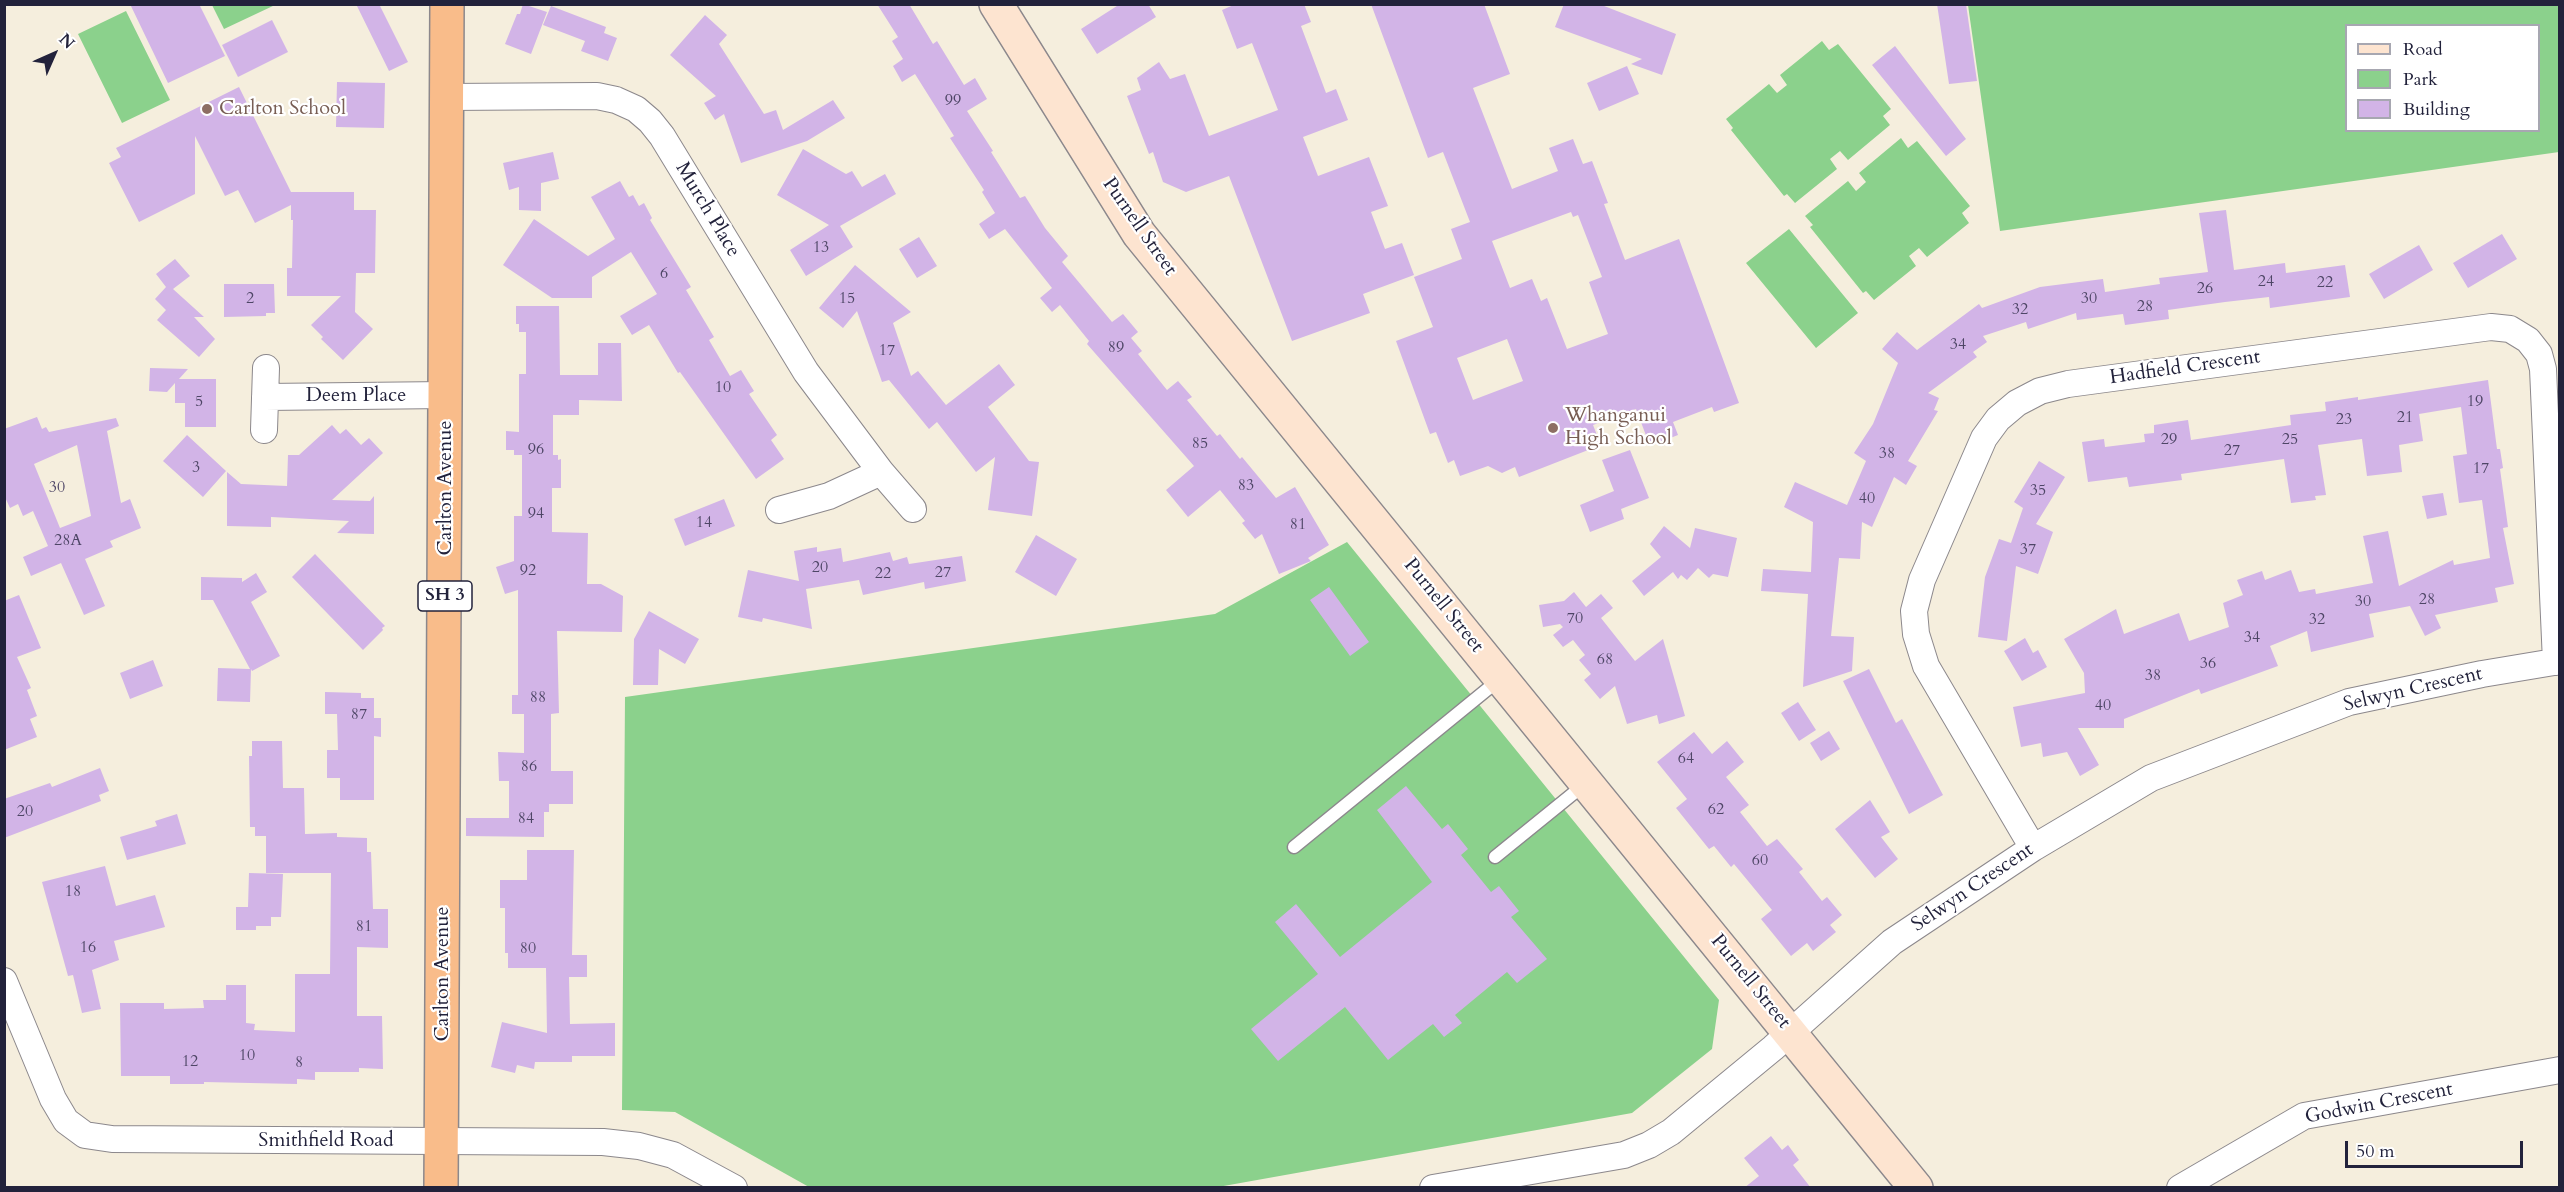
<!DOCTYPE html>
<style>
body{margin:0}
#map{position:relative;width:2564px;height:1192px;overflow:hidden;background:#f5eedd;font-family:Cardo,serif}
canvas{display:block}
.frame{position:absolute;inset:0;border:6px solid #22223b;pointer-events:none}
.legend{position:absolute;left:2345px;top:24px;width:195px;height:108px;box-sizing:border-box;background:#fff;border:2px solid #a7a7b1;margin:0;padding:8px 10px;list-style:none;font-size:18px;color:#22223b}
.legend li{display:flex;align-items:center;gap:12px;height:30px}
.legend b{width:30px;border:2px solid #a7a7b1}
.north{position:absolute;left:24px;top:24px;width:60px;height:60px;-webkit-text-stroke:4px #fff;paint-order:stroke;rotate:45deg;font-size:16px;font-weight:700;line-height:24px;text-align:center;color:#22223b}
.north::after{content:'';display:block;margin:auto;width:21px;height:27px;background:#22223b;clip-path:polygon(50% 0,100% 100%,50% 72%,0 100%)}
.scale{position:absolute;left:2345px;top:1141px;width:178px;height:27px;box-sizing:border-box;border:3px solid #22223b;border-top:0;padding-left:8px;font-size:18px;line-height:21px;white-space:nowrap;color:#22223b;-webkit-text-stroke:4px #fff;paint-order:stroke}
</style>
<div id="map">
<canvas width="2564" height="1192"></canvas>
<div class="frame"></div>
<ul class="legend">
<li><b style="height:8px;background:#fde4d0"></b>Road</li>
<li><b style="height:16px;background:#8bd18c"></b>Park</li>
<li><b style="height:16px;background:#d2b4e7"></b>Building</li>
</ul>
<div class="north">N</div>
<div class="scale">50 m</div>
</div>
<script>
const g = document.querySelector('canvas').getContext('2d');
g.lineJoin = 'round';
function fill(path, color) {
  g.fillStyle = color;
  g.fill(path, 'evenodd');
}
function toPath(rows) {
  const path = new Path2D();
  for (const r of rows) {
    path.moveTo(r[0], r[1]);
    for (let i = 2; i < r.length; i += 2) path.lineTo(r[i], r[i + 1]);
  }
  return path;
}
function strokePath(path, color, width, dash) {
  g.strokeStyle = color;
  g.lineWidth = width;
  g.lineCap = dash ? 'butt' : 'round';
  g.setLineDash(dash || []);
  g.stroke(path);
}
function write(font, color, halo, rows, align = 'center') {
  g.font = font + ' Cardo,serif';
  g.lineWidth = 4.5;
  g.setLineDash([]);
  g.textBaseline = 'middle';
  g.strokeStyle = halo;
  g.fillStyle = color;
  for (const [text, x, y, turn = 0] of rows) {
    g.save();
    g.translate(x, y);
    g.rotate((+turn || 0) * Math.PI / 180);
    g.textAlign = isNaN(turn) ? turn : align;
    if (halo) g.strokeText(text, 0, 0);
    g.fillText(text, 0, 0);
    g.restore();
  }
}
const green = toPath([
 [212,5,275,5,224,29],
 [1968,5,2559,5,2559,152,2000,231],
 [2346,26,2538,26,2538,130,2346,130],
 [126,11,170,100,122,123,78,34],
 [1822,41,1829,50,1838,44,1891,109,1883,116,1890,125,1848,160,1840,151,1830,159,1837,169,1795,203,1787,194,1784,196,1731,130,1733,128,1726,119,1769,84,1777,93,1787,85,1780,75],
 [1901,138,1908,148,1917,141,1970,206,1962,213,1969,223,1927,257,1919,248,1909,256,1916,266,1874,300,1866,291,1863,293,1810,227,1813,225,1805,216,1848,181,1856,191,1866,182,1859,173],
 [1789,229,1858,313,1816,348,1746,263],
 [1347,542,1719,1000,1712,1049,1632,1113,1218,1187,809,1187,675,1112,622,1110,625,697,1215,614]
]);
const building = toPath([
 [130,4,199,4,225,56,168,83],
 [356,4,379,4,408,62,389,71],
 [523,4,547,12,531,54,505,44,517,14,520,14],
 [877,4,909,4,933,44,937,41,964,85,975,78,987,99,967,111,993,151,991,152,1020,198,1025,196,1045,228,1068,256,1062,262,1112,322,1123,314,1138,332,1131,338,1142,351,1138,354,1167,390,1178,381,1192,397,1187,400,1217,436,1220,434,1240,459,1242,457,1276,498,1295,487,1329,545,1308,558,1311,561,1279,574,1262,534,1255,539,1242,523,1245,521,1220,490,1188,517,1166,490,1194,466,1087,344,1089,341,1060,305,1052,312,1040,298,1052,288,1005,229,989,239,979,224,995,213,982,192,984,190,950,138,954,136,915,74,902,82,893,66,903,59,892,41,898,37],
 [1120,4,1148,4,1156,17,1097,54,1081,29],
 [1236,4,1304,4,1311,22,1301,26,1326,93,1336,89,1348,120,1303,137,1318,176,1369,157,1388,206,1371,212,1385,249,1402,243,1414,275,1363,294,1370,313,1292,341,1229,176,1186,192,1163,182,1153,152,1149,154,1127,96,1141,90,1137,78,1159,62,1170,79,1185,74,1209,136,1278,110,1252,43,1237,49,1222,10],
 [1371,4,1484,4,1510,74,1473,88,1512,189,1558,171,1549,148,1573,139,1583,164,1592,161,1608,203,1604,204,1625,260,1679,239,1739,403,1714,412,1712,407,1673,422,1678,435,1650,446,1636,409,1593,425,1601,445,1519,477,1515,467,1502,473,1488,466,1460,476,1454,460,1448,463,1436,432,1430,434,1396,341,1433,327,1414,277,1462,259,1451,229,1470,222,1443,152,1428,158],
 [1571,212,1573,217,1578,215,1602,277,1589,282,1608,334,1567,349,1547,298,1541,301,1532,279,1510,288,1492,241],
 [1507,339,1523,381,1473,400,1457,358],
 [1564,4,1599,4,1676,34,1662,75,1631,64,1642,59,1555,27],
 [1937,4,1966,4,1977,81,1949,84],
 [551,6,606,27,604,33,617,38,608,61,581,51,585,41,543,25],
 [705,15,727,35,719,44,764,114,776,110,783,130,833,100,845,118,807,141,741,163,724,114,715,120,704,103,716,96,670,55],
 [272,20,288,52,238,77,222,45],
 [1895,46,1966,139,1946,156,1872,65],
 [1627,66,1639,94,1599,111,1587,83],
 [337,82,385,83,384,128,336,127],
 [239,87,291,192,354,192,354,210,376,210,375,273,356,273,355,312,373,329,343,360,321,339,323,337,311,325,341,296,287,296,287,268,292,268,293,220,291,220,291,205,255,223,238,190,225,196,195,136,195,194,139,222,109,163,121,157,116,148],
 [803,149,846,174,852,171,862,187,885,174,896,194,840,226,853,247,806,276,790,250,829,225,777,195],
 [553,152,559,179,541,183,541,211,519,210,519,187,509,190,503,163],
 [620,181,629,197,633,195,639,206,644,203,652,218,650,220,691,287,686,290,714,337,709,340,730,376,741,370,754,391,749,394,777,435,771,440,784,459,756,479,680,372,678,373,649,325,632,335,620,316,657,294,631,252,592,277,592,298,552,298,503,265,534,219,588,256,615,239,591,197],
 [2226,210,2234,270,2285,263,2286,273,2345,265,2350,297,2270,308,2269,297,2225,302,2168,310,2169,319,2125,325,2123,314,2077,320,2076,313,2028,329,2026,322,1983,336,1987,342,1973,352,1977,357,1928,393,1939,398,1934,410,1938,411,1908,461,1917,466,1906,485,1894,477,1872,527,1862,522,1860,559,1839,558,1831,636,1854,637,1852,671,1803,687,1808,594,1761,591,1763,569,1811,572,1813,522,1784,507,1795,482,1847,505,1866,461,1854,453,1873,424,1898,363,1882,349,1897,332,1917,350,1979,304,1982,308,2040,287,2103,279,2105,292,2160,284,2159,278,2208,272,2199,213],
 [2502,234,2517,259,2468,288,2453,263],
 [919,237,937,266,917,278,899,249],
 [2419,245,2433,270,2384,299,2369,274],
 [175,259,190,276,173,289,204,317,194,317,215,339,199,357,157,320,166,310,155,299,166,287,156,274],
 [855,265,911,312,893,323,911,376,918,371,946,405,999,364,1015,385,988,407,1029,461,1039,462,1032,516,988,510,995,457,976,472,937,422,929,429,889,380,882,382,857,311,843,328,819,308],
 [224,284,274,284,275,313,266,313,266,316,224,317],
 [516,306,559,306,560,375,598,375,598,343,621,343,622,401,579,400,579,415,553,415,553,455,558,455,558,460,561,459,561,488,552,488,552,532,588,533,587,584,601,584,623,596,622,632,557,631,559,713,551,714,551,771,573,771,573,804,549,804,549,812,544,812,544,837,466,836,466,818,509,818,509,781,499,781,498,752,524,753,524,714,512,714,512,695,518,695,518,590,505,594,496,567,514,561,514,516,522,516,522,455,514,455,514,450,506,450,506,431,519,432,519,374,526,374,526,332,519,332,519,324,516,324],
 [150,368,188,369,179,379,216,379,216,427,185,427,185,403,175,403,175,383,167,392,149,391],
 [2488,380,2497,449,2500,449,2503,468,2500,469,2508,527,2503,528,2514,584,2495,588,2498,602,2435,615,2441,628,2425,636,2410,606,2369,614,2374,637,2311,652,2307,631,2270,646,2278,666,2201,694,2199,689,2124,719,2124,728,2078,728,2099,765,2080,776,2067,752,2043,757,2041,743,2021,747,2013,707,2085,693,2084,673,2064,639,2116,609,2124,634,2179,613,2189,641,2229,627,2223,603,2243,595,2237,580,2262,571,2265,580,2291,570,2299,592,2315,589,2316,594,2373,583,2363,536,2388,531,2399,586,2453,560,2454,565,2490,558,2482,500,2459,503,2453,456,2467,454,2461,407,2419,414,2423,441,2399,445,2402,472,2367,476,2362,439,2318,445,2326,495,2315,496,2316,500,2291,503,2284,459,2181,474,2182,480,2129,487,2127,477,2088,482,2082,442,2104,439,2105,447,2145,442,2144,434,2154,433,2154,425,2188,420,2191,440,2291,425,2290,415,2326,411,2325,402,2358,397,2358,400],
 [37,417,42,429,46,427,49,432,116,418,119,426,107,431,121,503,130,499,141,528,110,541,113,547,85,559,105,606,84,615,61,563,31,576,23,557,48,546,33,511,23,516,18,504,10,508,4,495,4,429],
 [77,445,91,516,60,528,34,464],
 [332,425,340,434,346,429,361,445,369,438,383,453,332,500,370,501,374,496,374,534,337,533,349,521,271,517,271,527,227,526,227,472,241,484,287,486,288,455,299,455],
 [187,435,226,471,203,497,163,461],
 [1630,450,1649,498,1621,509,1624,519,1590,532,1580,505,1614,491,1602,460],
 [2039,461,2065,477,2036,524,2053,532,2038,574,2016,566,2007,641,1978,637,1985,577,1999,539,2011,543,2023,508,2014,502],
 [2443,493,2447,515,2427,519,2422,496],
 [724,499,735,526,685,546,674,519],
 [1664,526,1690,548,1695,528,1737,538,1728,577,1713,574,1709,578,1698,568,1687,580,1681,575,1678,579,1673,572,1644,596,1632,581,1661,557,1650,544],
 [1036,535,1077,559,1056,596,1015,572],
 [817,547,817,552,841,548,843,562,890,552,893,561,907,557,909,564,962,556,966,581,925,589,924,582,863,595,859,580,806,589,812,629,763,618,762,622,738,617,748,570,799,581,794,551],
 [315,554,385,626,382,628,383,630,363,650,292,577],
 [256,573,267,592,251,602,280,656,252,671,251,669,250,702,217,701,218,668,250,669,213,600,201,600,201,577,242,578,242,582],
 [1329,587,1369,642,1350,656,1310,600],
 [1574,592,1586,607,1601,594,1613,608,1601,618,1635,661,1663,639,1685,716,1659,724,1657,715,1627,724,1615,686,1600,699,1584,680,1591,674,1579,660,1585,655,1573,640,1563,647,1553,635,1563,627,1560,624,1543,627,1539,605,1564,601],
 [19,595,41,648,17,657,31,688,27,690,37,716,30,719,37,737,4,750,4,601],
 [649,611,699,639,685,664,659,649,658,685,633,685,634,639],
 [2025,638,2033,653,2038,650,2047,667,2022,681,2004,651],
 [153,660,163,686,130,699,120,673],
 [1869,669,1896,723,1902,719,1943,795,1909,814,1843,681],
 [325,692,361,693,361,698,374,698,374,718,381,718,381,737,374,736,374,800,340,800,340,778,327,778,327,750,338,750,337,714,325,714],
 [1798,702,1816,730,1799,741,1781,713],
 [1829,731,1840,749,1821,761,1810,743],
 [1694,732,1712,754,1727,741,1744,762,1726,777,1749,805,1740,812,1767,846,1777,839,1803,869,1799,872,1822,901,1827,897,1842,915,1830,925,1836,932,1813,951,1807,943,1791,956,1761,919,1772,910,1734,864,1731,867,1714,846,1709,849,1676,808,1687,799,1657,762],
 [252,741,282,741,283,788,304,788,305,834,337,833,337,837,367,838,367,852,371,852,373,909,388,909,388,948,357,947,357,1016,382,1016,383,1069,359,1068,359,1072,315,1072,315,1080,297,1079,297,1084,204,1082,204,1084,170,1084,170,1076,121,1076,120,1003,164,1003,164,1009,204,1008,203,1000,226,1000,226,985,246,985,246,1023,255,1024,254,1030,295,1032,295,974,330,974,331,873,266,873,266,836,255,836,255,827,250,827,249,756,252,756],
 [100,768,109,791,99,795,101,801,4,838,4,799,50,783,52,787],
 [1406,786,1442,829,1448,824,1468,849,1461,855,1491,892,1499,886,1519,911,1511,917,1547,959,1517,983,1507,972,1455,1015,1462,1023,1444,1037,1433,1024,1388,1060,1345,1007,1278,1061,1251,1029,1318,974,1275,922,1296,904,1340,957,1432,882,1377,810],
 [1870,800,1890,832,1881,837,1898,859,1875,878,1835,829],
 [177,814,186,844,127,860,120,837,157,826,155,821],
 [527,850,574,850,572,955,587,955,587,977,569,977,570,1024,615,1023,615,1056,572,1056,572,1062,535,1062,534,1069,517,1065,515,1073,491,1067,502,1022,547,1033,546,968,508,968,508,953,505,953,505,908,500,908,500,880,527,880],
 [105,866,116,906,155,895,165,927,114,941,119,960,92,970,101,1009,82,1013,73,975,68,976,42,882],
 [249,873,283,874,281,917,271,917,271,926,256,926,256,930,236,930,236,907,248,907],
 [1771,1136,1782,1150,1788,1145,1799,1160,1793,1165,1811,1188,1744,1188,1759,1176,1744,1158]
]);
const lane = toPath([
 [1294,847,1500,679],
 [1495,857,1585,784]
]);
const street = toPath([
 [447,97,597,96,616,100,636,109,650,121,662,136,806,372,881,472,913,509],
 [265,397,446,395],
 [264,430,266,368],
 [779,510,829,496,881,472],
 [2033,848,1926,666,1916,634,1914,611,1922,580,1984,438,1998,419,2017,403,2040,391,2068,384,2491,327,2510,329,2528,340,2539,354,2543,369,2556,662],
 [4,981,53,1099,66,1121,85,1135,112,1139,603,1142,639,1146,673,1155,734,1188],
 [1433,1188,1624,1155,1649,1145,1671,1132,1773,1048,1892,942,2033,848,2151,778,2349,702,2482,674,2560,661],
 [2180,1188,2304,1116,2560,1070]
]);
const secondary = toPath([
 [996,4,1139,234,1916,1188]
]);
const highway = toPath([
 [441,1188,447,4]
]);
const markers = [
 [207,109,6,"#8d6e63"],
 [1553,428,6,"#8d6e63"]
];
const numberNames = [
 ["99",953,101],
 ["13",821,248],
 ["6",664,274],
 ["24",2266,282],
 ["22",2325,283],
 ["26",2205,289],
 ["2",250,299],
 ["15",847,299],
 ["30",2089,299],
 ["28",2145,307],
 ["32",2020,310],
 ["34",1958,345],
 ["89",1116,348],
 ["17",887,351],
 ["10",723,388],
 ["5",199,402],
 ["19",2475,402],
 ["21",2405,418],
 ["23",2344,420],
 ["29",2169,440],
 ["25",2290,440],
 ["85",1200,444],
 ["96",536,450],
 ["27",2232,451],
 ["38",1887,454],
 ["3",196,468],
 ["17",2481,469],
 ["83",1246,486],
 ["30",57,488],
 ["35",2038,491],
 ["40",1867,499],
 ["94",536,514],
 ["14",704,523],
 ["81",1298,525],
 ["28A",68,541],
 ["37",2028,550],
 ["20",820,568],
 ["92",528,571],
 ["27",943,573],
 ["22",883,574],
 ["28",2427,600],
 ["30",2363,602],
 ["70",1575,619],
 ["32",2317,620],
 ["34",2252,638],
 ["68",1605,660],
 ["36",2208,664],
 ["38",2153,676],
 ["88",538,698],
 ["40",2103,706],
 ["87",359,715],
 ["64",1686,759],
 ["86",529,767],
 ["62",1716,810],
 ["20",25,812],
 ["84",526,819],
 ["60",1760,861],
 ["18",73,892],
 ["81",364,927],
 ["16",88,948],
 ["80",528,949],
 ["10",247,1056],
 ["12",190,1062],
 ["8",299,1063]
];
const shields = [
 [445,596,54]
];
const shieldNames = [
 ["SH 3",445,596]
];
const educationNames = [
 ["Carlton School",219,109],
 ["Whanganui",1565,416],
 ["High School",1565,439]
];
const streetNames = [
 ["Murch Place",707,210,59],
 ["Purnell Street",1139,227,55],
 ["Hadfield Crescent",2185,368,-8],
 ["Deem Place",356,396],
 ["Carlton Avenue",446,488,-90],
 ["Purnell Street",1443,606,51],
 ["Selwyn Crescent",2413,690,-13],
 ["Selwyn Crescent",1973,888,-34],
 ["Carlton Avenue",443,974,-90],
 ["Purnell Street",1750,982,51],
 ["Godwin Crescent",2379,1104,-11],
 ["Smithfield Road",326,1141]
];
fill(green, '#8bd18c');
fill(building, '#d2b4e7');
strokePath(lane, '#8c888c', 15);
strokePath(street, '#8c888c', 28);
strokePath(secondary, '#8c888c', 36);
strokePath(highway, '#8c888c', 36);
strokePath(lane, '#fff', 12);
strokePath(street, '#fff', 26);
strokePath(secondary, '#fde4d0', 33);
strokePath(highway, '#f9bc8a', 33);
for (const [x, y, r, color] of markers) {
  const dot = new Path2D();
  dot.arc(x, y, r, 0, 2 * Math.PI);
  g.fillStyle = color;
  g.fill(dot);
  strokePath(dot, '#fff', 2);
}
write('16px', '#4e4666', null, numberNames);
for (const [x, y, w] of shields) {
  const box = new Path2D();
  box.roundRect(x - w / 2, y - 15, w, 30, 4.5);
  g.fillStyle = '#fff';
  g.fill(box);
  strokePath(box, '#22223b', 1.5);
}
write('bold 18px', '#22223b', null, shieldNames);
write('20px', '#785e54', '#fff', educationNames, 'left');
write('20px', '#22223b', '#fff', streetNames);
</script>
